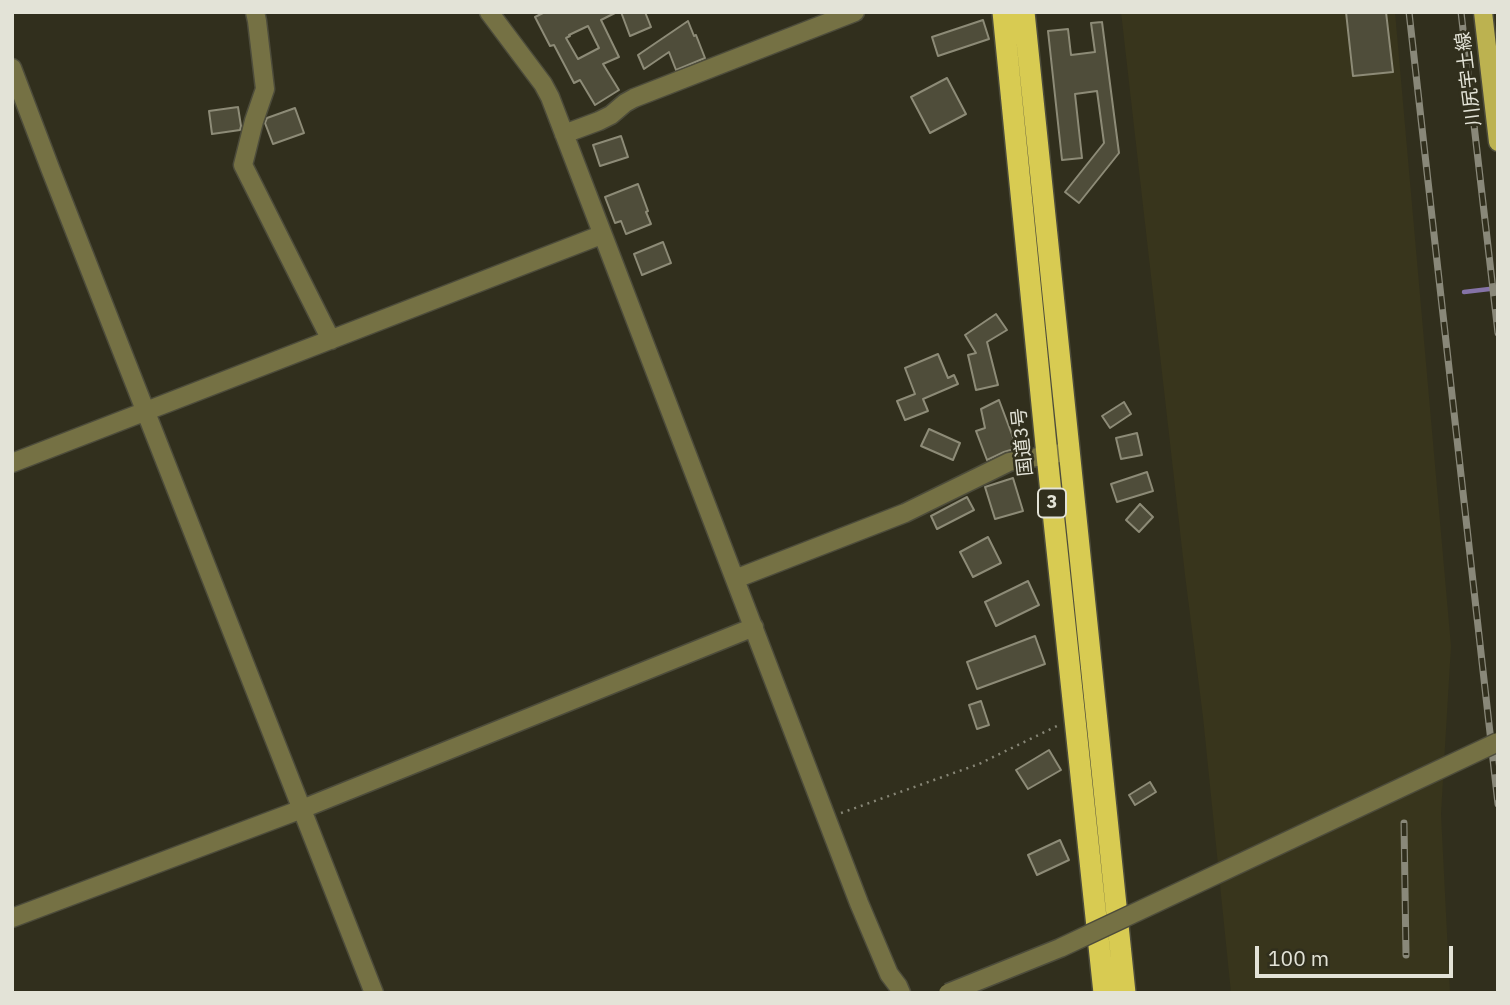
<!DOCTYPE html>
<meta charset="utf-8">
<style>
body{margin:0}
#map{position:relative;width:1510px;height:1005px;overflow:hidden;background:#312f1d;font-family:"IBM Plex Sans",sans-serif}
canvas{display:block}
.frame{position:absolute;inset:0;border:14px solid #e3e3d7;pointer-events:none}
.scale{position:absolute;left:1255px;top:946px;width:198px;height:32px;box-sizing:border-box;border:4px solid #e3e3d7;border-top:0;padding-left:9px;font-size:21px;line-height:24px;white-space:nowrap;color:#e3e3d7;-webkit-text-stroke:5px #312f1d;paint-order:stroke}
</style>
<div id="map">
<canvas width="1510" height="1005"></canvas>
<div class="frame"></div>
<div class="scale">100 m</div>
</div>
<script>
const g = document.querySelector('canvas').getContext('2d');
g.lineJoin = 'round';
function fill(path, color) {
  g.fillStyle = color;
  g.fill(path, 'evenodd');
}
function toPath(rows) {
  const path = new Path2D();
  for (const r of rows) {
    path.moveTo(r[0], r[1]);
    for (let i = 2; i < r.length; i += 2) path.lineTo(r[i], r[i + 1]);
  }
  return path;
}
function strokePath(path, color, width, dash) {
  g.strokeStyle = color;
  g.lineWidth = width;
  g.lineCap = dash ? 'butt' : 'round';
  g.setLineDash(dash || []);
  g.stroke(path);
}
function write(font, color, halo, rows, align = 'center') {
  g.font = font + ' "IBM Plex Sans","Noto Sans JP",sans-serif';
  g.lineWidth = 5;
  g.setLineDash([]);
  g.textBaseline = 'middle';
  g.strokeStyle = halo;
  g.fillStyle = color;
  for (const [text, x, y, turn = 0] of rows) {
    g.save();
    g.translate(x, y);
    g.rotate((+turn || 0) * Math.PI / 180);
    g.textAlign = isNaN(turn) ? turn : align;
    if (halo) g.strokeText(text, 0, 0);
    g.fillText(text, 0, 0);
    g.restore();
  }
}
const built = toPath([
 [1121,12,1395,12,1451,646,1441,814,1450,993,1231,993,1203,717,1185,575]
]);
const stream = toPath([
 [1464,292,1498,288]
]);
const building = toPath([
 [545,12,617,12,601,20,619,57,603,64,619,90,595,105,580,80,574,83,554,45,550,46,535,17,545,12],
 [588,26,599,48,578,59,566,38,570,36,569,35,588,26],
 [621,12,645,12,651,27,630,36,621,12],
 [1346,12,1386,12,1393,72,1353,76,1346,12],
 [983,20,989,39,938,56,932,37,983,20],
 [688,21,694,36,696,35,705,58,676,70,669,52,644,69,638,55,688,21],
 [1102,22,1119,153,1079,203,1065,192,1104,143,1097,91,1075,94,1082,158,1062,160,1048,31,1068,29,1071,55,1095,52,1091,23,1102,22],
 [947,78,966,114,930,133,911,97,947,78],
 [238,107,241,126,240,130,212,134,209,111,238,107],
 [295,108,304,133,273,144,265,123,267,118,295,108],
 [621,136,628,157,600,166,593,145,621,136],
 [638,184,648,211,646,212,651,224,626,234,621,221,615,223,605,197,638,184],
 [663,242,671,263,642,275,634,254,663,242],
 [996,314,1007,330,987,342,998,385,976,390,968,355,976,353,965,335,996,314],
 [938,354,948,378,954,375,958,384,923,399,928,411,905,420,897,401,915,394,905,368,938,354],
 [999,400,1017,448,1004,452,987,460,976,431,985,428,981,409,999,400],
 [1124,402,1131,414,1110,428,1102,416,1124,402],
 [929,429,960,443,953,460,921,446,929,429],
 [1137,433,1142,455,1121,459,1116,438,1137,433],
 [1147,472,1153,491,1117,502,1111,484,1147,472],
 [1013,478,1023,511,995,519,985,487,1013,478],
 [967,497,974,510,937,529,931,516,967,497],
 [1140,504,1153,517,1139,532,1126,520,1140,504],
 [988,537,1001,563,973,577,960,552,988,537],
 [1028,581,1039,605,996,626,985,602,1028,581],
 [1035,636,1045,664,977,689,967,662,1035,636],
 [981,701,989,725,977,729,969,705,981,701],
 [1049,750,1061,770,1028,789,1016,770,1049,750],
 [1150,782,1156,792,1135,805,1129,795,1150,782],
 [1060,840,1069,860,1037,875,1028,855,1060,840]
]);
const path = toPath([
 [841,813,979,764,1059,725]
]);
const minor = toPath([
 [255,12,257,21,265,89,254,121,243,165,331,340],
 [489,12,543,84,550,97,859,903,889,974,898,986,901,993],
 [12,68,50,168,374,993],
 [564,134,599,121,611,115,625,103,634,98,855,12],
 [12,463,601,235],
 [735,579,905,513,1009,462,1060,453],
 [12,918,302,809,754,627]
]);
const major = toPath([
 [1483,12,1498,142]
]);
const highway = toPath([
 [1003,12,1047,455,1104,993],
 [1024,12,1125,993]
]);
const rail = toPath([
 [1409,12,1498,804],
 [1461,12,1498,333],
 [1404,823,1406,955]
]);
const minorBridge = toPath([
 [948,993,1060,948,1498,742]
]);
const shields = [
 [1052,503,28]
];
const shieldNames = [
 ["3",1052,503]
];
const streetNames = [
 ["川尻宇土線",1469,79,-97],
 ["国道3号",1023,442,-96]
];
fill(built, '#38351c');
strokePath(stream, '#8573a7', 4.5);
fill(building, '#4f4d3a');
strokePath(building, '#8d8b77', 2);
strokePath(minor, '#4d4c3b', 21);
strokePath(major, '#4d4c3b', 21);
strokePath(highway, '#4d4c3b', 24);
strokePath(path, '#878676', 2.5, [2, 5]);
strokePath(minor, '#757144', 18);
strokePath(major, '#bcb250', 18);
strokePath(highway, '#d8cb52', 21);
strokePath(rail, '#898879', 7);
strokePath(rail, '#312f1d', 4.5, [13]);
strokePath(minorBridge, '#4d4c3b', 21, []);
strokePath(minorBridge, '#757144', 18);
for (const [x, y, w] of shields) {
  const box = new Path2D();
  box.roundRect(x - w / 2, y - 14.5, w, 29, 5);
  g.fillStyle = '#312f1d';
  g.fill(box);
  strokePath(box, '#e3e3d7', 2);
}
write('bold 18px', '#e3e3d7', null, shieldNames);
write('19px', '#e3e3d7', '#312f1d', streetNames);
</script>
